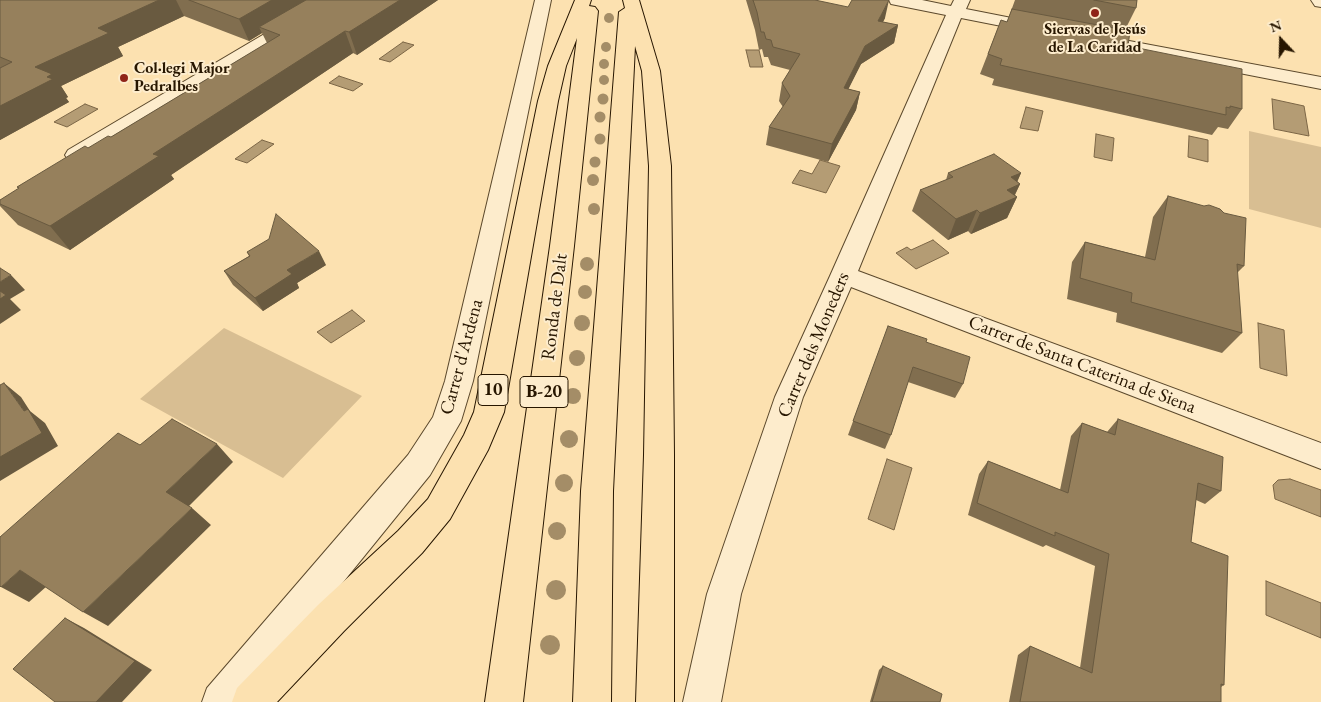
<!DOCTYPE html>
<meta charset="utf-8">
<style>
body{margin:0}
#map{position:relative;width:1321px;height:702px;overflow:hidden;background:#fce1b0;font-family:"EB Garamond",serif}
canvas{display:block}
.north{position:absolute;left:1256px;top:15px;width:50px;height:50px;-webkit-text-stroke:4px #fdeccc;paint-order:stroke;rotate:339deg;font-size:14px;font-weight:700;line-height:20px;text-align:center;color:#271600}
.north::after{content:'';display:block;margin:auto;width:18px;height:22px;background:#271600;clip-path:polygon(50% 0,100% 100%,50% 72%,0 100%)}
</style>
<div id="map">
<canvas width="1321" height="702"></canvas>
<div class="north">N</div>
</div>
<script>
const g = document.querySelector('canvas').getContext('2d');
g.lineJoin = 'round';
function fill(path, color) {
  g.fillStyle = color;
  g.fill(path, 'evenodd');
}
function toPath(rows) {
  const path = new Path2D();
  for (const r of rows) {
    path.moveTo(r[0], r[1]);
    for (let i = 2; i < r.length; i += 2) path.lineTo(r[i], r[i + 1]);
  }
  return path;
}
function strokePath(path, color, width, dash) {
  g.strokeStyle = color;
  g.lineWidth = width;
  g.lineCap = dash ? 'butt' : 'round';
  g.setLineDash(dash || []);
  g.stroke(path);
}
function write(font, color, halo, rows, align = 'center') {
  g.font = font + ' "EB Garamond",serif';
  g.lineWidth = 4;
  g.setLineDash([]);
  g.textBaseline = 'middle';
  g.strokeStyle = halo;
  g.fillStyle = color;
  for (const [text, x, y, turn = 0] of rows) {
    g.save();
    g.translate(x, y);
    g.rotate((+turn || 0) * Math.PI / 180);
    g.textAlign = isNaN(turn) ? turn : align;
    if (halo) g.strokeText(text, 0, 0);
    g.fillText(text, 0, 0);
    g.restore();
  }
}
const green = toPath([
 [1249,131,1321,147,1321,228,1249,209],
 [224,328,362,396,283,478,140,399]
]);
const water = toPath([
 [403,42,414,45,390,62,379,59,403,42],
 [746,50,759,50,763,67,750,67,746,50],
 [339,76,363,84,353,91,329,83,339,76],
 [1272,99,1304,106,1309,136,1274,129,1272,99],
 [85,104,98,109,67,127,54,122,85,104],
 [1026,107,1043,111,1038,131,1020,128,1026,107],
 [1096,134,1114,138,1112,161,1094,157,1096,134],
 [1189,136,1208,140,1208,162,1188,157,1189,136],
 [262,140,274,144,247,163,235,159,262,140],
 [820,160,840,166,826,193,792,183,800,170,812,174,820,160],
 [933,240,949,253,916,269,896,253,907,247,911,250,933,240],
 [352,310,365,321,331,343,317,332,352,310],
 [1258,323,1284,330,1287,376,1260,368,1258,323],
 [887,459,912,468,894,530,868,519,887,459],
 [1290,479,1321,490,1321,517,1275,499,1273,485,1278,480,1290,479],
 [1266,581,1321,603,1321,638,1266,615,1266,581]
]);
const minor = toPath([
 [322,0,342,0,340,4,84,160,76,162,68,160,65,155,68,150,322,0],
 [535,0,551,0,473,381,461,421,430,475,246,702,202,702,207,688,408,455,433,417,445,381,535,0],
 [889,0,922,0,951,6,954,0,970,0,966,9,1037,23,1043,24,1046,28,1043,32,1037,33,961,18,858,271,1321,443,1321,469,851,287,803,397,741,594,721,702,683,702,707,594,775,397,830,276,946,15,891,4,889,0],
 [1311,0,1321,0,1321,7,1315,6,1311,0],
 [1092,34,1321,77,1321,89,1086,43,1083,39,1086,35,1092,34]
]);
const highway = toPath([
 [575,0,591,0,589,6,595,7,598,11,574,246,523,702,485,702,550,246,577,38,566,66,558,101,504,412,488,450,450,519,422,553,344,631,277,702,232,702,237,688,318,605,398,531,428,499,464,435,474,412,538,101,548,66,575,0],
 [623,0,639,0,660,71,671,166,674,455,674,702,636,702,644,455,649,166,642,71,635,46,613,491,611,702,573,702,581,491,619,12,625,8,623,0]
]);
const trees = [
 [609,18,5],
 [606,47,5],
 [604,64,5],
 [604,80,5],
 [603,99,5.5],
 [600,117,5.5],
 [600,139,5.5],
 [595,162,5.5],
 [593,180,6],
 [594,209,6],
 [587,264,7],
 [585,292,7],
 [582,323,8],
 [577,358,8],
 [573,396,8],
 [569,439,9],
 [564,483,9],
 [557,531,9],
 [556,590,10],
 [550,645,10]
];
const wall = toPath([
 [0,0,438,0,357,55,353,53,171,175,174,179,70,250,18,225,0,206,0,200,19,189,17,187,88,148,111,137,267,43,262,33,249,41,184,16,118,47,123,56,61,86,68,97,66,98,69,102,0,140],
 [746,0,815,0,885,18,883,22,898,25,894,43,861,64,848,89,860,92,856,110,828,162,766,145,769,127,783,107,779,101,782,83,790,70,771,65,768,57,764,57,762,49,759,50,755,30],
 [1015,0,1137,0,1136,8,1125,30,1128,46,1242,109,1228,129,1218,127,1212,135,992,85,994,79,980,74,1001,20,1007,22],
 [948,173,1021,173,1017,181,1020,184,1015,195,1017,197,1007,218,971,234,968,231,948,240,912,211,920,190,946,180],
 [1168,196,1244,266,1237,273,1242,333,1222,353,1116,322,1117,313,1067,299,1072,262,1085,242,1145,257,1153,217],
 [247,252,326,265,297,283,299,288,263,311,233,285,224,271,249,256],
 [888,326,926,342,963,384,955,398,908,382,891,435,885,449,848,435],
 [1118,419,1221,491,1205,504,1196,500,1191,542,1224,685,1221,687,1221,702,1009,702,1018,655,1030,646,1080,668,1095,566,1046,545,1043,547,968,515,979,474,988,461,1060,490,1071,436,1082,423,1107,432],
 [883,666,940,702,870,702,879,670]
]);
const shadedWall = toPath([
 [159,0,176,0,184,16,118,47,123,56,61,86,68,97,66,98,69,102,0,140,0,106,35,67,98,28],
 [272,0,318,0,259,27,262,33,249,41,239,19],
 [400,0,438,0,357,55,349,32],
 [889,0,885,18,874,38,878,21],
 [898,25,894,43,861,64,840,106,844,88,865,46],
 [345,31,353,53,171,175,174,179,70,250,50,226,153,154],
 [860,92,856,110,828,162,832,144],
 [1021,173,1015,187,1020,184,1013,198,1017,197,1007,218,971,234,980,213,1011,177],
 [977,210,968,231,948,240,956,219],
 [319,251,326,265,297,283,299,288,263,311,255,298,287,270],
 [11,275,25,290,10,299,21,310,0,324,0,282],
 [4,383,21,397,30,411,45,423,58,446,0,481,0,457,24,411],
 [217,444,233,462,186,509,166,492],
 [192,508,211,525,108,626,83,612],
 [20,570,47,586,29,602,1,587],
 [65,618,84,628,152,670,122,702,96,702]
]);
const building = toPath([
 [0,0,159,0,98,28,109,33,35,67,52,74,47,77,53,79,0,106,0,68,12,62,0,57,0,0],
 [189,0,272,0,239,19,189,0],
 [306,0,400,0,349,32,345,31,153,154,159,156,50,226,0,204,0,200,19,188,17,187,85,146,88,148,108,136,111,137,280,35,259,27,306,0],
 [753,0,815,0,848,7,852,0,889,0,878,21,898,25,865,46,844,88,860,92,832,144,769,127,790,96,782,83,800,54,773,47,771,40,766,39,764,32,761,32,757,12,753,0],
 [1094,0,1137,0,1136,8,1094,0],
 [1012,9,1130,31,1128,46,1242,69,1242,109,1230,106,1230,108,1226,107,1226,115,1000,65,1002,59,988,54,1001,20,1007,22,1012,9],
 [994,154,1021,173,1011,177,1020,184,1007,190,1017,197,980,213,977,210,956,219,920,190,953,177,948,173,994,154],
 [1168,196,1204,206,1209,205,1220,209,1224,213,1246,218,1244,266,1237,264,1242,333,1131,302,1132,293,1080,278,1085,242,1155,260,1168,196],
 [276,214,319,251,287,270,292,274,255,298,224,271,250,256,247,252,269,239,276,214],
 [0,268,11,275,0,282,0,268],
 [0,291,6,295,0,299,0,291],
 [888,326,927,339,926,342,970,357,963,384,913,367,891,435,853,421,888,326],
 [4,383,24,411,28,409,42,433,0,457,0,385,4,383],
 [172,419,217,444,166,492,192,508,83,612,20,570,1,587,0,586,0,537,118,433,140,445,172,419],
 [1118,419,1223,457,1221,491,1198,483,1191,542,1228,556,1224,685,1221,684,1221,702,1020,702,1030,646,1092,673,1109,554,1055,532,1055,536,977,503,988,461,1068,493,1082,423,1115,435,1118,419],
 [65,618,135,661,96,702,55,702,13,669,65,618],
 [883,666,942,694,940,702,872,702,883,666]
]);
const markers = [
 [1095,13,5,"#8f2418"],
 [124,78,5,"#8f2418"]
];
const farPoinames = [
 ["Siervas de Jesús",1095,30],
 ["de La Caridad",1095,48],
 ["Col·legi Major",134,69,"left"],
 ["Pedralbes",134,87,"left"]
];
const shields = [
 [493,390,30],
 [544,392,48]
];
const shieldNames = [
 ["10",493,390],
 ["B-20",544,392]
];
const streetNames = [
 ["Ronda de Dalt",555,307,-83],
 ["Carrer dels Moneders",814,345,-67],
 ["Carrer d'Ardena",462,357,-75],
 ["Carrer de Santa Caterina de Siena",1082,365,21]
];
fill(green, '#d8be92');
fill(water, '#b49c74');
strokePath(water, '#7c6646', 1);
strokePath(minor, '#5c492c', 2);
strokePath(highway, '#271600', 2);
fill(minor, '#fdeccc');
fill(highway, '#fce1b0');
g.fillStyle = '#a48d67';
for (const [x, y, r] of trees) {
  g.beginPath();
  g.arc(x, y, r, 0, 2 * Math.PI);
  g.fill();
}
fill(wall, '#816e4f');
fill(shadedWall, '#695a40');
fill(building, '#96805c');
strokePath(building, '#695a40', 1);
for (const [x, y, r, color] of markers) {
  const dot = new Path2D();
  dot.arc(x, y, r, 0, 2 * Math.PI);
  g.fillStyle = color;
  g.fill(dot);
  strokePath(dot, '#fdeccc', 2);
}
write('bold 16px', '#271600', '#fdeccc', farPoinames);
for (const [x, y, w] of shields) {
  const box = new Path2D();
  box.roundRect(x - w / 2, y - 15.5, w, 31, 4);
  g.fillStyle = '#fdeccc';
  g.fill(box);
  strokePath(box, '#271600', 1);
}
write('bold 18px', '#271600', null, shieldNames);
write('19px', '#271600', '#fdeccc', streetNames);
</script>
